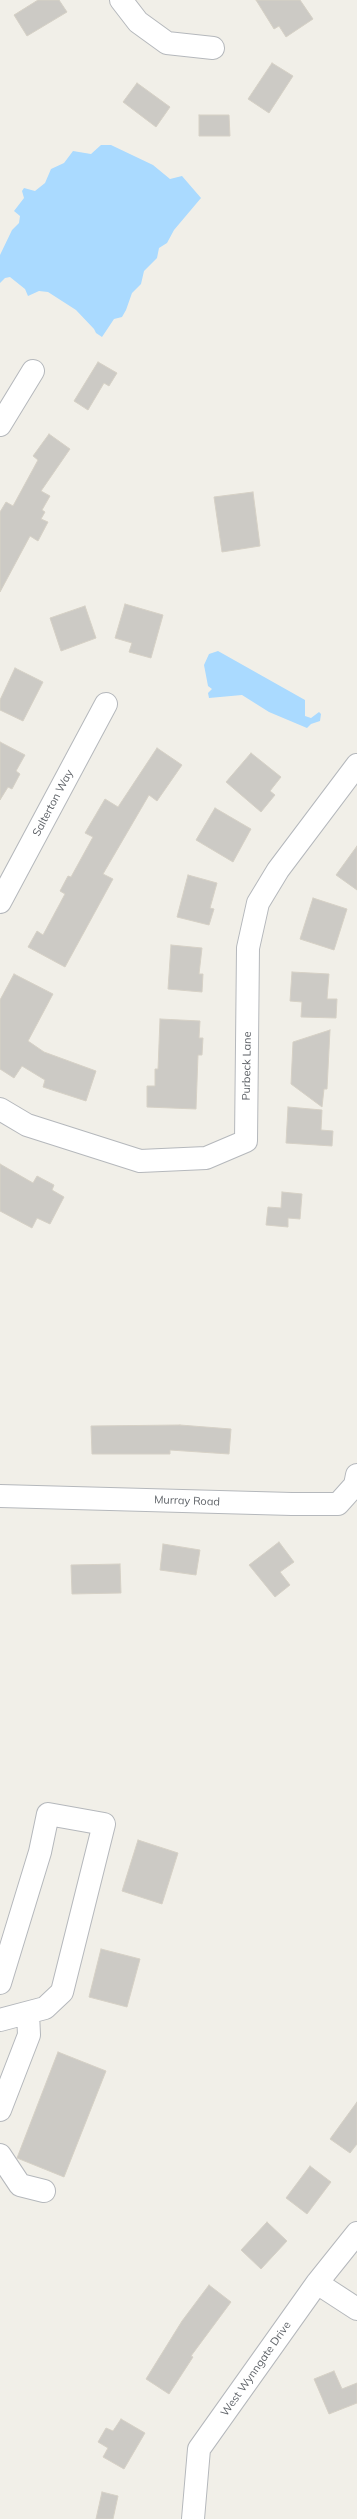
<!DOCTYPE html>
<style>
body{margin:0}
canvas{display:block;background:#f1efe8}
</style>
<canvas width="357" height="2519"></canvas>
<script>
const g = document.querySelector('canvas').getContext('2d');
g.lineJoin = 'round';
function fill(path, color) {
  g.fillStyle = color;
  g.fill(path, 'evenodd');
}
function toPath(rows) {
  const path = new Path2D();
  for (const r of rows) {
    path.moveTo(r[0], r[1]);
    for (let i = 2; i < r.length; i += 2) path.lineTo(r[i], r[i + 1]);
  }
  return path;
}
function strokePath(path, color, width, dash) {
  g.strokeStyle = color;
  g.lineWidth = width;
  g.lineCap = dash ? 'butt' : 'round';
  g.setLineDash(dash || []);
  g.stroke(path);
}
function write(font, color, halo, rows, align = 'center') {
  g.font = font + ' Mulish,sans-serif';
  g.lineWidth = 3;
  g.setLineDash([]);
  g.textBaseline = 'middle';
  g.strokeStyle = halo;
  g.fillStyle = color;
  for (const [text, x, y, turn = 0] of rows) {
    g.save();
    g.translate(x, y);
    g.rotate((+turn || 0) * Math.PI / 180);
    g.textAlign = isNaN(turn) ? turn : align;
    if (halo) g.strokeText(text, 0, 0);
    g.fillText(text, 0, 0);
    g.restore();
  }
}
const water = toPath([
 [101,145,111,145,153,165,170,179,182,176,201,198,174,230,167,243,159,248,157,258,144,271,141,284,132,293,126,310,122,317,114,319,102,337,96,333,94,329,76,310,48,292,39,291,28,296,25,289,10,277,5,278,0,283,0,255,12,230,19,223,20,216,14,211,24,198,22,191,24,188,35,191,45,183,51,169,64,163,73,151,91,154],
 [218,651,305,700,305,716,311,718,319,712,321,714,320,721,311,724,307,728,269,712,242,695,209,698,208,693,212,689,208,686,204,665,209,654]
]);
const building = toPath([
 [38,0,59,0,67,12,27,36,14,15,38,0],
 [256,0,300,0,313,19,286,37,279,26,274,29,256,0],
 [272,63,293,76,269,113,248,99,272,63],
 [137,83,170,107,156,127,123,102,137,83],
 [199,115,229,115,230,136,199,136,199,115],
 [98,362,117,373,109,386,104,383,88,410,74,401,98,362],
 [49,434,70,449,41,491,50,496,42,510,45,512,41,519,48,522,38,541,30,536,0,592,0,512,6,502,13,506,38,460,33,456,49,434],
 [253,492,260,546,222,552,214,497,253,492],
 [125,604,163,615,151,658,129,652,132,643,115,638,125,604],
 [85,606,96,638,61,651,50,618,85,606],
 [15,668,43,682,23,721,0,710,0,700,15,668],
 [0,742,25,755,16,771,20,774,12,789,8,787,0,800,0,742],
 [157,748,182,765,157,801,149,795,103,874,113,879,65,967,28,947,37,931,43,935,65,894,60,891,68,876,71,877,93,837,85,833,105,799,118,807,157,748],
 [251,753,281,777,270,791,275,795,261,812,226,782,251,753],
 [215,808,251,829,233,862,196,840,215,808],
 [357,846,357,890,336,875,357,846],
 [188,875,217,883,210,908,214,909,209,925,177,917,188,875],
 [313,898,347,909,334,950,300,939,313,898],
 [171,945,202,948,199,974,203,974,202,992,168,989,171,945],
 [292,972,329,974,327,999,337,999,336,1018,301,1017,302,1002,290,1001,292,972],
 [14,974,53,994,28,1041,44,1052,96,1071,86,1101,43,1087,45,1080,22,1066,14,1078,0,1069,0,1000,14,974],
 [160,1019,200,1021,199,1038,203,1038,202,1055,198,1055,196,1109,147,1107,147,1086,155,1086,155,1069,158,1069,160,1019],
 [330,1030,327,1089,324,1089,322,1107,291,1084,293,1042,330,1030],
 [288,1107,322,1110,321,1130,333,1131,332,1146,286,1143,288,1107],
 [0,1164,33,1183,37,1176,54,1185,52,1190,64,1197,50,1224,37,1218,32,1228,0,1211,0,1164],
 [282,1192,302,1194,300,1219,288,1218,288,1227,266,1225,268,1207,281,1208,282,1192],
 [180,1425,231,1429,229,1454,170,1450,170,1454,92,1454,91,1426,180,1425],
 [279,1542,294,1562,280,1572,290,1585,275,1597,249,1565,279,1542],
 [163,1544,200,1550,196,1575,160,1570,163,1544],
 [120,1564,121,1593,72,1594,71,1565,120,1564],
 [138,1840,178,1853,162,1904,122,1891,138,1840],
 [101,1949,140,1959,127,2007,89,1997,101,1949],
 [58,2052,106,2071,64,2177,17,2158,58,2052],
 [357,2102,357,2144,350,2153,330,2139,357,2102],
 [310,2166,331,2182,307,2214,286,2198,310,2166],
 [267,2222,287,2241,261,2269,241,2250,267,2222],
 [209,2285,231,2302,191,2356,193,2357,169,2394,146,2379,182,2321,209,2285],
 [334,2371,342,2389,357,2383,357,2403,329,2414,314,2379,334,2371],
 [121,2419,145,2433,124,2469,103,2457,108,2448,98,2442,106,2428,113,2431,121,2419],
 [102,2492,118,2496,113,2519,96,2519,102,2492]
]);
const minor = toPath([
 [121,0,138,22,167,43,213,48],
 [0,425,33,371],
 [0,902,106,704],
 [0,1109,27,1125,140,1161,206,1158,246,1141,248,948,258,903,278,870,357,765],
 [0,1496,292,1504,338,1504,355,1485,357,1475],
 [0,1983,40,1852,48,1814,104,1824,62,1992,45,2008,0,2020],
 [0,2110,29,2035,28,2013],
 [0,2155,20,2185,44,2191],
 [317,2283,357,2309],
 [193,2519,199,2449,317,2283,357,2233]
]);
const streetNames = [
 ["Salterton Way",53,803,-62],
 ["Purbeck Lane",247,1066,-89],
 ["Murray Road",187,1501,2],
 ["West Wynngate Drive",256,2369,-55]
];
fill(water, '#aadaff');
fill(building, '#cccac5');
strokePath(building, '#d6d1c6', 1);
strokePath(minor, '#b5b8bc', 24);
strokePath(minor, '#fff', 22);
write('11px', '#5f6368', '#fff', streetNames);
</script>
